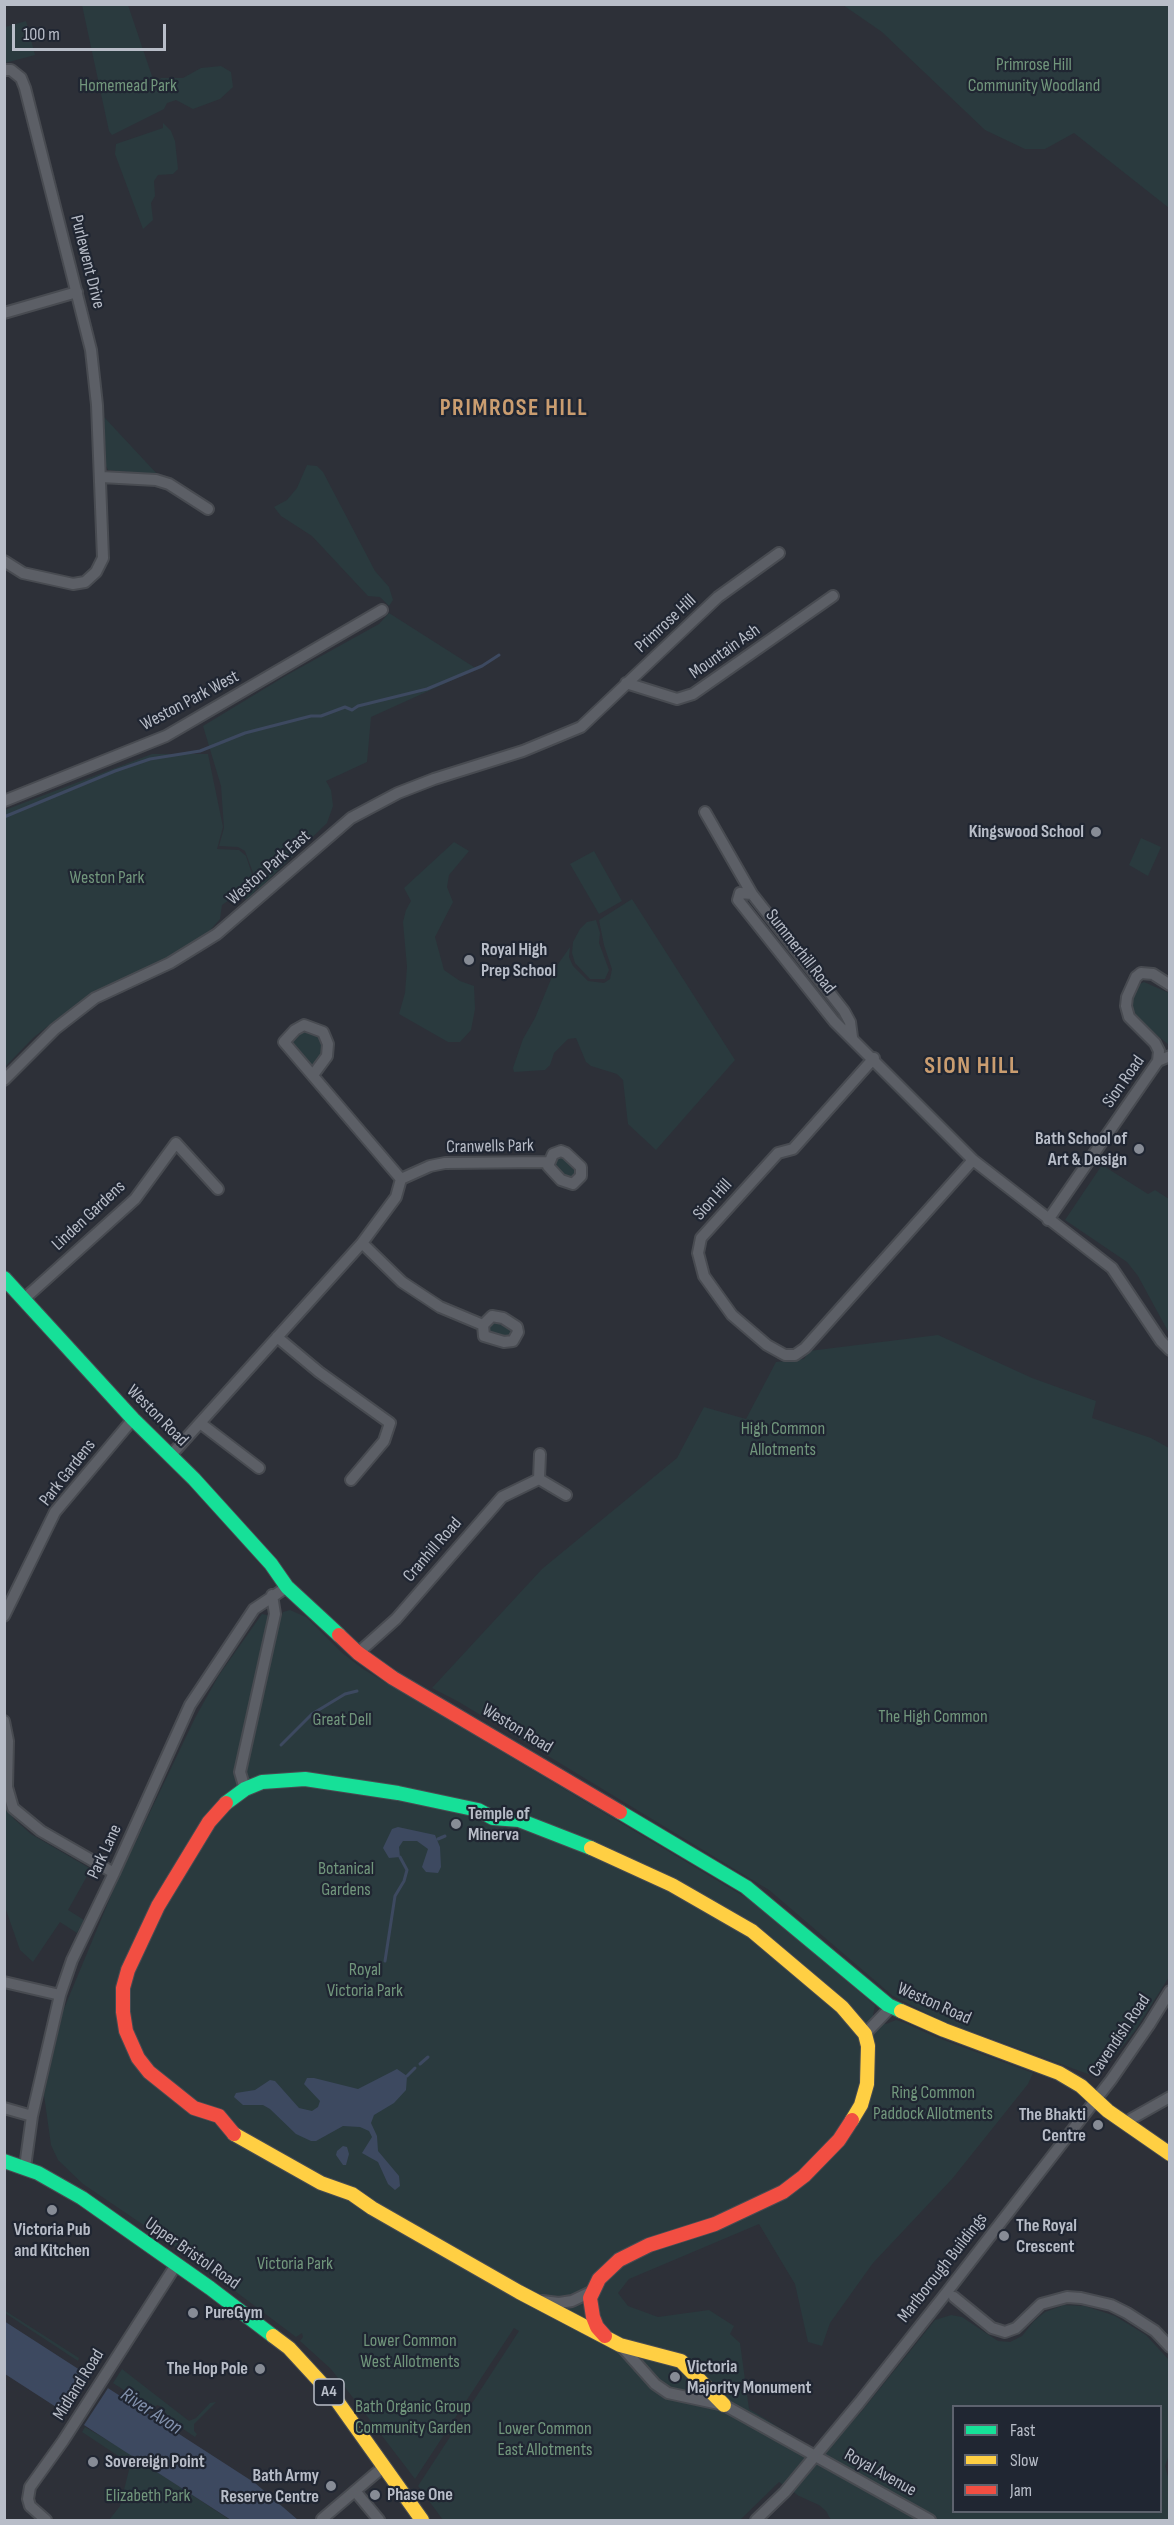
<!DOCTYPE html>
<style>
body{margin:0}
#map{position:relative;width:1174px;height:2525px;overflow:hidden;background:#2d3038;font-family:"Sofia Sans Condensed",sans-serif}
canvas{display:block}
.frame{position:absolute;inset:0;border:6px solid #b8bdc8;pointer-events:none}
.legend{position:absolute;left:952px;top:2405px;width:210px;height:108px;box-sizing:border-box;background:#202632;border:2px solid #5d626e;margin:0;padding:8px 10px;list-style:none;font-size:18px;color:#b8bdc8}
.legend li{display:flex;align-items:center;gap:12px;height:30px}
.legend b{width:30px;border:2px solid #5d626e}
.scale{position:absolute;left:12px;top:24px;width:154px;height:27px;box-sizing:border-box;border:3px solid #b8bdc8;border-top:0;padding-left:8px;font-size:18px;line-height:21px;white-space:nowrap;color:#b8bdc8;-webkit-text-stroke:4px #202632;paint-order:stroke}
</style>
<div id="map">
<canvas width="1174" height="2525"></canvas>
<div class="frame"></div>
<ul class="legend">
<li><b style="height:8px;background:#16e098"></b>Fast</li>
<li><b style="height:8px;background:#ffcf43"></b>Slow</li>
<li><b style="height:8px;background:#f24e42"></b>Jam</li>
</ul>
<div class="scale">100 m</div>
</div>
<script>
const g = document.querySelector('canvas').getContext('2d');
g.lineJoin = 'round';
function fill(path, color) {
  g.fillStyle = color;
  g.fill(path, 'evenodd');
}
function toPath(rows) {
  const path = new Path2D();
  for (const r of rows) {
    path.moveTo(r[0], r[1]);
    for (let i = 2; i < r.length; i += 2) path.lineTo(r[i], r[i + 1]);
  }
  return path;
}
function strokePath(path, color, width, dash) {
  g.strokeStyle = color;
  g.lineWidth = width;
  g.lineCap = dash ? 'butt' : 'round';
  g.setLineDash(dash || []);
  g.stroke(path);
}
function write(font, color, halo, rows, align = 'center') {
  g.font = font + ' "Sofia Sans Condensed",sans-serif';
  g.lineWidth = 4.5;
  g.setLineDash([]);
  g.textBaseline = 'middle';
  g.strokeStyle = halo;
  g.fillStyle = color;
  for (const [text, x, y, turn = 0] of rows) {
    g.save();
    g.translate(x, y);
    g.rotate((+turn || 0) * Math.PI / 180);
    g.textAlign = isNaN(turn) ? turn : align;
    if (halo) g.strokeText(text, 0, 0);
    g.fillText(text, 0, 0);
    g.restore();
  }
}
const green = toPath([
 [82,5,128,5,155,85,161,78,183,78,201,68,221,66,231,72,233,87,220,99,193,109,176,100,167,103,164,109,112,135,109,131],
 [843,5,1169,5,1169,208,1074,133,1045,149,1025,149,985,130,882,32],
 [26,21,35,55,5,63,5,27],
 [163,123,171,131,175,141,178,169,173,174,158,175,154,181,155,196,151,203,153,220,143,229,115,154,116,144,163,128],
 [104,417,158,475,108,470,106,466],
 [307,465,317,466,323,472,375,571,389,587,393,600,389,606,380,597,368,596,312,536,281,516,274,507,287,500,297,488],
 [389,613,477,669,371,717,367,762,326,781,331,790,333,806,327,823,259,889,245,851,238,847,219,846,224,828,221,786,203,726,287,675,379,624],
 [152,754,208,754,223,827,217,849,239,850,246,856,257,889,248,899,232,898,222,905,220,919,206,935,170,958,95,994,53,1022,33,1038,5,1067,5,810],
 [1141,838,1161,847,1148,876,1129,865],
 [454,842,469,851,449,875,447,887,453,902,435,937,444,970,460,981,474,986,475,1009,471,1030,460,1042,448,1042,399,1014,405,993,407,967,403,922,406,910,411,901,404,888],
 [594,851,622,901,599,914,570,864],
 [632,899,735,1060,656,1150,628,1124,623,1080,617,1074,591,1066,586,1062,576,1038,568,1039,554,1053,550,1065,545,1070,514,1072,513,1068,523,1039,535,1018,556,967,570,947,569,957,573,966,588,981,604,983,610,979,612,969,604,945,599,920],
 [596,920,600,933,599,943,609,970,605,979,590,979,575,963,572,953,573,942,580,929,587,922],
 [1144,982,1169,993,1169,1045,1138,1020,1132,1010,1130,1001,1136,986],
 [305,1029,320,1035,324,1044,323,1054,313,1069,290,1042],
 [559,1154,573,1161,578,1175,567,1181,551,1167],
 [1102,1165,1148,1194,1155,1190,1169,1199,1169,1333,1138,1276,1127,1262,1065,1220],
 [493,1319,514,1328,511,1338,486,1334,487,1322],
 [938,1335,1032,1378,1096,1401,1092,1418,1151,1438,1169,1448,1169,1977,1135,2031,1100,2074,1088,2074,940,2020,893,1996,769,1890,459,1702,432,1688,542,1569,677,1458,704,1407,746,1419,776,1362,804,1359,809,1351],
 [290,1610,306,1617,341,1652,363,1669,760,1906,871,2002,875,2006,873,2015,886,2024,896,2020,905,2023,933,2036,1033,2073,1028,2084,952,2179,873,2263,830,2323,822,2346,808,2342,795,2284,759,2224,629,2279,618,2293,628,2306,658,2317,709,2310,734,2326,730,2334,740,2343,749,2409,822,2454,861,2412,935,2320,951,2315,962,2317,998,2341,1010,2342,1022,2336,1034,2321,1045,2312,1064,2305,1085,2306,1115,2316,1146,2335,1169,2360,1170,2452,1165,2466,1169,2480,1169,2520,831,2520,826,2511,819,2505,799,2496,779,2482,740,2520,443,2520,418,2486,519,2331,514,2328,415,2479,331,2369,300,2341,303,2337,302,2333,296,2337,179,2249,83,2184,58,2160,51,2145,44,2095,63,2011,117,1881,195,1718,219,1675,262,1614,281,1618,283,1612],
 [954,2406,1160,2406,1160,2512,954,2512],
 [5,1804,14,1819,31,1834,91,1869,68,1910,84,1920,77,1933,60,1922,33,1962,20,1950,5,1907],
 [4,2310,79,2358,78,2361,5,2313],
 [122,2369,189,2421,196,2418,210,2403,216,2402,194,2424,194,2431,197,2434,195,2437,170,2420,162,2407,157,2405,153,2409,113,2383],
 [85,2427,121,2448,230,2520,109,2520,120,2506,130,2466,129,2463,82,2432]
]);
const water = toPath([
 [398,1827,435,1835,440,1847,441,1867,438,1873,426,1872,422,1867,428,1849,417,1841,403,1841,399,1847,400,1857,389,1858,383,1848,392,1829],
 [397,2069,407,2076,406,2090,394,2103,374,2115,371,2123,377,2136,378,2151,399,2176,400,2186,395,2190,388,2184,378,2162,362,2153,372,2137,369,2131,360,2127,343,2126,316,2141,311,2141,296,2134,270,2109,263,2105,243,2105,234,2097,236,2093,255,2090,270,2080,275,2081,299,2108,312,2111,318,2107,320,2101,304,2084,307,2078,314,2078,358,2089],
 [343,2146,347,2147,349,2154,346,2165,343,2165,336,2155,337,2151],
 [4,2321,255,2483,298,2520,231,2520,5,2374]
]);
const pier = toPath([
 [91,2373,110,2385,82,2428,63,2416]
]);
const stream = toPath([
 [4,817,115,771,150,759,200,751,245,733,311,716,321,716,345,707,352,710,358,706,427,689,482,666,499,655],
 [281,1745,312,1714,345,1694,357,1691],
 [438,1839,445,1836],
 [385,1961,395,1896,404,1881,407,1870,400,1857],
 [420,2064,428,2057],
 [407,2076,415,2068]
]);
const street = toPath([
 [4,70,11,70,21,78,25,88,91,350,97,405,103,558,96,572,85,582,73,584,23,573,4,561],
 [4,313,77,292],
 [101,477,156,480,169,484,208,509],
 [626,683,677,699,693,694,833,596],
 [4,801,166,736,382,610],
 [705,812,752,894],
 [852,1037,850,1022,844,1011,752,894,740,893,738,900,834,1021,973,1160,1112,1268,1161,1341,1170,1350],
 [874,1058,793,1149,778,1153,701,1238,698,1253,704,1276,732,1315,767,1345,785,1355,795,1355,805,1348,973,1160],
 [1158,1061,1159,1051,1155,1043,1129,1017,1126,1006,1127,997,1136,977,1141,973,1153,974,1170,985],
 [4,1080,55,1029,95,998,170,963,217,934,351,818,398,793,434,779,523,751,581,727,718,597,779,553],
 [561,1151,566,1153,581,1167,581,1176,573,1184,561,1180,548,1166,553,1154,561,1151],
 [401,1179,430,1166,445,1163,548,1162],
 [1048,1220,1158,1061,1170,1056],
 [362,1243,402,1282,440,1307,483,1325],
 [24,1299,135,1199,176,1143,218,1189],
 [492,1316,503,1318,517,1327,518,1332,513,1341,504,1342,484,1336,483,1325,492,1316],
 [277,1337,319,1372,390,1423,384,1441,351,1480],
 [200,1423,259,1468],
 [171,1455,362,1243,396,1197,401,1179,284,1042,295,1030,304,1025,323,1032,328,1044,327,1056,313,1075],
 [539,1479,566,1495],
 [4,1616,55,1512,133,1419],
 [358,1653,396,1619,502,1497,539,1479,540,1454],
 [4,1721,8,1741,7,1787,13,1808,41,1831,114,1873],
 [245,1789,240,1772,275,1614,272,1595],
 [4,1982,60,1995],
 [865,2034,891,2007],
 [4,2108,32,2116],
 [1127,2124,1131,2119,1170,2097],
 [25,2167,32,2116,60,1995,72,1960,114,1873,190,1705,254,1609,287,1587],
 [954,2297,992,2328,1005,2332,1016,2328,1041,2304,1067,2297,1081,2298,1111,2305,1127,2313,1155,2331,1170,2347],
 [542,2301,559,2303,572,2301,593,2291],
 [622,2347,655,2384,668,2393,724,2405,930,2520],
 [355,2491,379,2520],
 [322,2519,382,2468],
 [46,2520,30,2506,28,2499,30,2487,63,2441,176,2265],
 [756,2520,785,2492,859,2403,947,2292,1111,2080,1149,2025,1170,1991]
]);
const fast = toPath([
 [4,1278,133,1419,194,1479,271,1564,287,1587,339,1635],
 [226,1803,245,1789,262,1782,305,1779,398,1793,478,1810,493,1818,519,1820,591,1848],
 [620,1812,746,1887,888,2005,901,2011],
 [4,2161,38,2173,82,2198,210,2288,273,2336]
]);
const slow = toPath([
 [591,1848,672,1885,752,1931,842,2007,865,2034,868,2046,867,2084,861,2105,852,2120],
 [901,2011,944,2030,1059,2073,1081,2086,1108,2111,1170,2154],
 [234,2134,321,2183,352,2194,372,2208,519,2292,620,2345,681,2361,724,2405],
 [273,2336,289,2348,335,2398,422,2520]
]);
const jam = toPath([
 [339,1635,358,1653,393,1678,620,1812],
 [226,1803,209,1822,158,1906,128,1970,123,1988,123,2012,126,2031,138,2058,149,2072,194,2108,219,2116,234,2134],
 [605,2336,597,2327,593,2317,590,2298,599,2279,619,2260,649,2245,715,2224,783,2192,804,2176,839,2140,852,2120]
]);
const markers = [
 [1096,832,6,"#878c96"],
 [469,960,6,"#878c96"],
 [1139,1149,6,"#878c96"],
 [456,1824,6,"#878c96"],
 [1098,2125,6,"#878c96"],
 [52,2210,6,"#878c96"],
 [1004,2236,6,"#878c96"],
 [193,2313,6,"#878c96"],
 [260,2369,6,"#878c96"],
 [675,2377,6,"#878c96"],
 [93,2462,6,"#878c96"],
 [331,2486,6,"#878c96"],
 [375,2495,6,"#878c96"]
];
const shields = [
 [329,2392,30]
];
const shieldNames = [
 ["A4",329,2392]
];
const parkNames = [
 ["Primrose Hill",1034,65],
 ["Community Woodland",1034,86],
 ["Homemead Park",128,86],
 ["Weston Park",107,878],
 ["High Common",783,1429],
 ["Allotments",783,1450],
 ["The High Common",933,1717],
 ["Great Dell",342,1720],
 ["Botanical",346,1869],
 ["Gardens",346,1890],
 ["Royal",365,1970],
 ["Victoria Park",365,1991],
 ["Ring Common",933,2093],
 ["Paddock Allotments",933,2114],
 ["Victoria Park",295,2264],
 ["Lower Common",410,2341],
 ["West Allotments",410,2362],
 ["Bath Organic Group",413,2407],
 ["Community Garden",413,2428],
 ["Lower Common",545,2429],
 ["East Allotments",545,2450],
 ["Elizabeth Park",148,2496]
];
const streetNames = [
 ["Purlewent Drive",87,262,76],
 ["Primrose Hill",666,624,-43],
 ["Mountain Ash",725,652,-35],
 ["Weston Park West",190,701,-28],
 ["Weston Park East",269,868,-41],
 ["Summerhill Road",800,952,52],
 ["Sion Road",1124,1082,-55],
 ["Cranwells Park",490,1147,-1],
 ["Sion Hill",713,1200,-48],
 ["Linden Gardens",89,1216,-43],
 ["Weston Road",157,1416,45],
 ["Park Gardens",68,1473,-52],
 ["Cranhill Road",433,1550,-49],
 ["Weston Road",517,1729,31],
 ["Park Lane",105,1852,-65],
 ["Weston Road",934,2004,24],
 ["Cavendish Road",1120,2036,-56],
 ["Upper Bristol Road",192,2254,35],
 ["Marlborough Buildings",943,2268,-52],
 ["Midland Road",79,2385,-58],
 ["Royal Avenue",880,2473,29]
];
const poiNames = [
 ["Kingswood School",1084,832,"right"],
 ["Royal High",481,950],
 ["Prep School",481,971],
 ["Bath School of",1127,1139,"right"],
 ["Art & Design",1127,1160,"right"],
 ["Temple of",468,1814],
 ["Minerva",468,1835],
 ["The Bhakti",1086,2115,"right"],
 ["Centre",1086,2136,"right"],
 ["The Royal",1016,2226],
 ["Crescent",1016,2247],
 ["Victoria Pub",52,2230,"center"],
 ["and Kitchen",52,2251,"center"],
 ["PureGym",205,2313],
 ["Victoria",687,2367],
 ["Majority Monument",687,2388],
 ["The Hop Pole",248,2369,"right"],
 ["Sovereign Point",105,2462],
 ["Bath Army",319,2476,"right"],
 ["Reserve Centre",319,2497,"right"],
 ["Phase One",387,2495]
];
const waterNames = [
 ["River Avon",151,2412,33]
];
const districtNames = [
 ["PRIMROSE HILL",514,409],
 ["SION HILL",972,1067]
];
fill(green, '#2a3a3e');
fill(water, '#3d4960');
fill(pier, '#2d3038');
strokePath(stream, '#3d4960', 3);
strokePath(street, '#484b51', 14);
strokePath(fast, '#484b51', 16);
strokePath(slow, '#484b51', 16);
strokePath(jam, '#484b51', 16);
strokePath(street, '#5c5f66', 10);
strokePath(fast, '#16e098', 14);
strokePath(slow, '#ffcf43', 14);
strokePath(jam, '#f24e42', 14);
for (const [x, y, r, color] of markers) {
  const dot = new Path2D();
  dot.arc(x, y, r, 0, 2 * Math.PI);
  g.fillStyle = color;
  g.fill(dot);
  strokePath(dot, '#202632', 2);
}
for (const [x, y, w] of shields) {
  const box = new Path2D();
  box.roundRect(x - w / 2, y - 13, w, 26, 4.5);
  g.fillStyle = '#202632';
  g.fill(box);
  strokePath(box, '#b8bdc8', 1.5);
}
write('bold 16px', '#b8bdc8', null, shieldNames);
write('18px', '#71967c', '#202632', parkNames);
write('18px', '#b8bdc8', '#202632', streetNames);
write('bold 18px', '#b8bdc8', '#202632', poiNames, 'left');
write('italic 20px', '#8291ac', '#202632', waterNames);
g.letterSpacing = '1.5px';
write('bold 24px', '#ca9d70', '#202632', districtNames);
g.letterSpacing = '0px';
</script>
